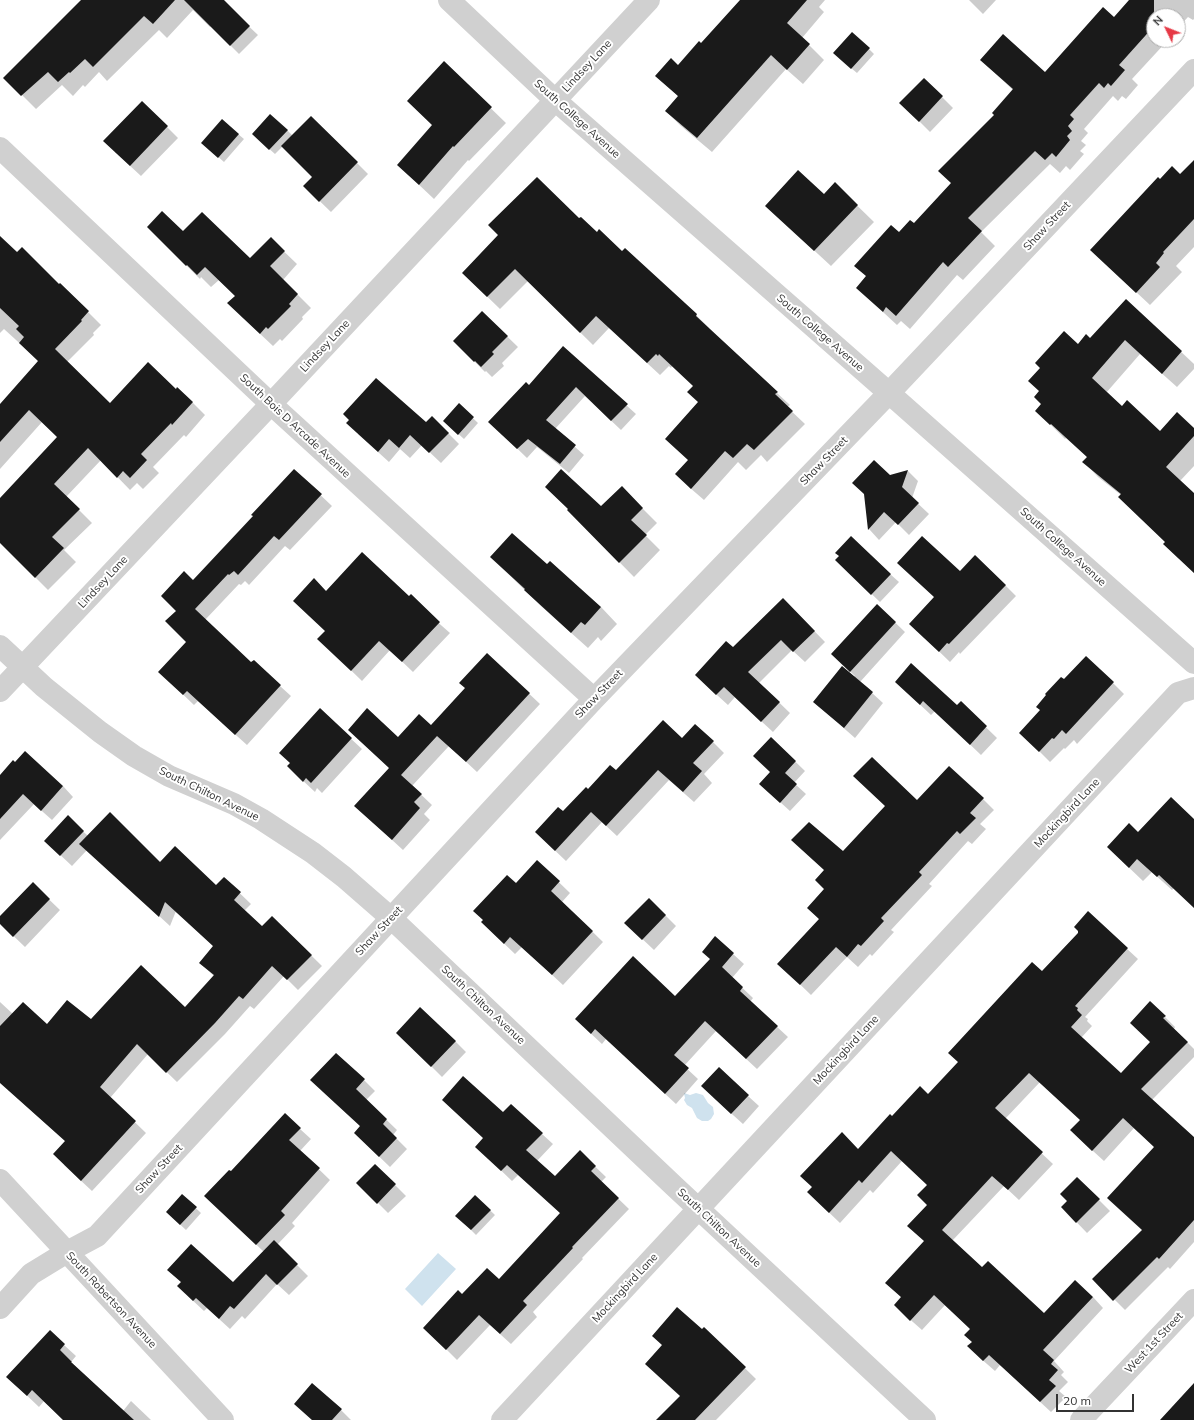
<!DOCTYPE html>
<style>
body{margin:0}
#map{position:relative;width:1194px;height:1420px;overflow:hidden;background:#fff;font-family:Mulish,sans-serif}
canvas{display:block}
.north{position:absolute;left:1146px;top:8px;width:40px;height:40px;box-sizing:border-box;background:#fff;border:1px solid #adadad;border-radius:50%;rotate:313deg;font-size:11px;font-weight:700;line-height:16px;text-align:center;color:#333}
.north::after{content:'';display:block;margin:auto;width:14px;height:18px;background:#e63946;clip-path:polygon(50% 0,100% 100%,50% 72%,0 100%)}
.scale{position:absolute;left:1056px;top:1394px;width:78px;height:18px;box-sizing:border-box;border:2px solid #333;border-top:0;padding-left:5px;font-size:12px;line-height:14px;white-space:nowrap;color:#333;-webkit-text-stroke:3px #fff;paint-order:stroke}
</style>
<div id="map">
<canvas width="1194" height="1420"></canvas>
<div class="north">N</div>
<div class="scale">20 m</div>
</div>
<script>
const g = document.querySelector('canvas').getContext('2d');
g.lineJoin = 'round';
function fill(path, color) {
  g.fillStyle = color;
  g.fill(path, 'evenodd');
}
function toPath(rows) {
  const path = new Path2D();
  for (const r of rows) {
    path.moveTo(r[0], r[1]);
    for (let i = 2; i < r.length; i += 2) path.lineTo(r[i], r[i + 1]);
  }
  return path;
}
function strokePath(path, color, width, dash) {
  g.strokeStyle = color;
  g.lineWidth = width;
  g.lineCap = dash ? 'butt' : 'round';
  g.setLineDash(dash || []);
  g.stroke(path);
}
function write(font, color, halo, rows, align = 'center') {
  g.font = font + ' Mulish,sans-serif';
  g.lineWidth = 4;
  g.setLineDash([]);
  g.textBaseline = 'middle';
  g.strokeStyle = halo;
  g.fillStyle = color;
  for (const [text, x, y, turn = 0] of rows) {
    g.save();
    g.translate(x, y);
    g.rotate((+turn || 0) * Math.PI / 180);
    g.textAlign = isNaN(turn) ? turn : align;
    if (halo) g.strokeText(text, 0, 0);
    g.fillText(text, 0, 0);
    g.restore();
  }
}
const water = toPath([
 [684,1093,690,1095,696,1093,703,1095,708,1103,713,1107,714,1114,711,1119,708,1121,702,1121,697,1118,692,1108,687,1105,684,1100,685,1098],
 [438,1253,456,1269,422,1306,405,1289]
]);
const shadow = toPath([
 [84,0,221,0,258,35,239,54,211,26,210,27,193,10,167,38,159,30,107,81,99,72,85,87,83,85,73,96,62,85,36,109,5,78],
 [742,0,825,0,819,7,824,12,802,38,824,60,803,84,786,69,712,152,681,126,666,111,679,97,657,76,679,66,702,45],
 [969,0,996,0,983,14],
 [1130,0,1194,0,1194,19,1193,20,1188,17,1178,28,1178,16,1154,16,1154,40,1168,40,1132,79,1138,85,1126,99,1122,96,1118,101,1113,96,1084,129,1088,133,1081,141,1086,145,1080,151,1084,154,1070,170,1066,166,1060,173,1050,164,981,232,995,246,963,280,957,275,910,329,901,321,897,325,857,288,899,233,914,224,952,183,996,115,1013,90,981,60,1045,73,1114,18],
 [869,49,874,54,857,73,839,58],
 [444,63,506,123,469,161,468,160,434,199,398,165,433,125],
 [924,79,953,108,930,132,912,114],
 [142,102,178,138,141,176,115,152],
 [311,117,368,174,331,212,304,186,313,177,283,146,275,154,258,139,287,130,293,136],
 [238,134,244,139,224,162,208,148],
 [1194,175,1194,247,1176,266,1182,272,1150,305,1105,263,1160,181,1181,176],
 [835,184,874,222,831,266,766,206,824,195],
 [579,220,623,253,625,249,696,315,709,328,708,329,777,393,790,405,787,407,805,424,767,462,761,455,746,470,738,462,704,500,689,487,699,403,694,386,672,366,671,368,669,366,660,375,609,328,593,345,528,281,500,309,463,273],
 [148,227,183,232,250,259,271,239,297,264,283,280,311,308,302,317,303,319,282,341,280,339,273,346,241,316,236,296,219,280,211,287,201,277,200,279],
 [0,239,17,254,59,286,60,284,101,325,93,333,94,335,67,362,110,404,176,390,178,388,205,415,186,437,184,435,153,467,159,473,143,489,137,483,130,490,101,460,66,497,92,523,64,550,76,562,48,590,0,542,0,500,58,437,42,422,0,469,0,410,39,361,4,329,0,333],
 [1126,300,1194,364,1194,369,1177,387,1140,354,1106,393,1122,408,1160,432,1194,429,1194,466,1180,481,1194,495,1194,573,1164,544,1166,542,1121,495,1098,477,1084,462,1088,458,1066,438,1065,439,1037,411,1078,345,1090,340],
 [482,312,518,347,502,363,504,366,492,377,486,371,485,372,454,341],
 [563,348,636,414,621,430,585,396,555,429,584,455,569,473,537,447,527,458,499,431],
 [459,405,478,423,464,439,444,421],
 [432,417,459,444,441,463,422,445,410,458,400,449,389,462,358,434,426,423],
 [294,470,332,506,290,550,285,546,249,585,245,581,241,585,239,584,205,620,252,664,280,686,291,696,247,745,198,701,194,705,170,682,187,642,177,611,193,582,254,516],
 [908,471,918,481,912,498,929,514,909,535,896,522,879,540,869,529,890,476],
 [622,488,657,523,645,535,660,550,634,577,568,510,601,508],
 [491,557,547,566,601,607,617,624,601,641,598,637,588,648,541,606],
 [836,560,890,574,899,582,880,602],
 [960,572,1005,585,1016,596,960,654,959,652,950,662,921,634],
 [327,592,409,597,450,633,413,672,390,650,362,681,329,649,326,631],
 [783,599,825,642,805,662,792,650,759,683,790,713,773,732,735,697,728,705,707,686,733,648],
 [877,605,905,632,860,682,883,703,855,738,814,702,855,676,832,654],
 [487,654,540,704,477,772,449,746,412,786,432,805,424,814,430,820,403,850,366,816,390,768,398,738,431,726,466,689],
 [1064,681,1113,683,1124,694,1077,744,1074,740,1065,749,1064,748,1050,762,1031,743,1041,710],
 [896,682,957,707,961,703,997,738,981,755,935,711,931,715],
 [320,710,362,749,322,793,317,788,315,792,299,777],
 [771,738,805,771,794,783,806,794,790,811,770,793],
 [682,739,713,742,724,753,704,774,712,783,694,802,669,780,617,836,602,822,566,861,547,843,564,813,588,790,616,772],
 [0,779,63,786,73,797,52,820,34,804,0,840],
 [983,799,994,810,980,824,986,829,972,844,968,841,929,884,932,886,891,930,894,932,872,956,870,954,858,967,847,957,811,995,779,964,820,920,808,908,825,889,825,870,792,840,844,853,917,802],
 [68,817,88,836,216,886,224,878,251,904,244,911,262,927,272,917,322,966,298,990,284,976,254,1009,250,1006,225,1034,177,1082,148,1054,110,1098,146,1133,92,1191,64,1165,66,1142,0,1082,0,1002,13,1014,47,1025,74,1044,185,1008,214,976,200,963,214,947,176,911,170,926,87,850,72,866,56,851],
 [1194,820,1194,907,1174,888,1172,890,1152,872,1143,881,1122,861,1139,833],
 [537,861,570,893,562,902,603,942,563,985,522,947,515,954,493,933,516,884],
 [33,884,60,910,25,947,0,923,0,918],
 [649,899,676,926,654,950,637,934],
 [1088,913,1138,959,1085,1017,1088,1019,1087,1021,1092,1026,1081,1038,1121,1075,1151,1043,1150,1002,1175,1027,1174,1029,1194,1049,1194,1057,1152,1100,1194,1138,1194,1242,1170,1269,1168,1267,1125,1310,1094,1279,1143,1230,1155,1147,1134,1128,1104,1161,1082,1141,1081,1120,1040,1082,1005,1119,1053,1164,1019,1200,1004,1186,952,1241,982,1269,1044,1315,1093,1297,1103,1308,1054,1361,1064,1372,1061,1375,1068,1382,1059,1391,1066,1397,1051,1412,1000,1365,995,1371,979,1357,973,1342,971,1329,945,1305,922,1330,905,1315,902,1298,887,1283,925,1242,928,1205,928,1185,902,1161,873,1193,870,1190,840,1223,819,1203,858,1150,892,1117,928,1095,1078,933],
 [733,954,744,964,732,978,753,998,750,1002,788,1037,757,1069,716,1031,684,1066,698,1079,676,1104,606,1039,602,1044,587,1030,676,998],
 [455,1041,466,1052,442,1077,408,1043],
 [364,1080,375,1091,366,1100,397,1130,393,1135,407,1149,390,1167,366,1144,361,1127,322,1091],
 [748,1096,759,1106,743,1124,713,1097],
 [503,1114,542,1134,553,1144,537,1161,555,1178,580,1152,606,1177,601,1182,629,1209,582,1258,583,1259,533,1312,537,1317,511,1344,490,1325,457,1360,435,1338,462,1295,499,1280,561,1214,518,1175,512,1181,487,1157],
 [300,1129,311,1139,300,1151,330,1180,292,1223,295,1226,277,1245,308,1276,289,1295,277,1284,245,1319,242,1316,230,1329,207,1308,204,1311,189,1297,182,1283,169,1270,233,1283,264,1252,217,1207,231,1173],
 [375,1165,406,1196,388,1213,358,1183],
 [1077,1178,1110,1211,1087,1233,1062,1207,1069,1201],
 [182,1195,201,1213,186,1230,172,1217],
 [475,1196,495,1215,476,1235,457,1216],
 [704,1328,756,1379,716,1420,658,1420,681,1396,663,1346,702,1331],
 [64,1345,76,1356,71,1362,123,1411,131,1401,151,1420,64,1420,44,1401,39,1407,19,1388],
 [295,1404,341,1410,351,1420,312,1420]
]);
const building = toPath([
 [81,0,175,0,153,24,144,16,93,67,85,59,70,73,69,72,58,82,48,72,21,96,3,78],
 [184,0,224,0,250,26,230,46],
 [740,0,807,0,787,23,810,44,787,70,771,55,697,138,665,111,678,96,655,76,671,58,678,65,699,41,701,43],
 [1129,0,1154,0,1154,26,1119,65,1125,70,1111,86,1108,83,1104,88,1099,83,1070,115,1074,119,1068,126,1072,131,1067,136,1070,140,1056,157,1052,153,1045,160,1035,151,968,218,982,231,948,267,943,262,896,316,886,307,883,312,856,288,866,276,854,266,891,225,899,232,910,220,914,223,951,183,938,171,994,115,992,113,1013,89,980,60,1003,34,1045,72,1103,7,1114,17],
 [852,32,870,48,851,69,833,53],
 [444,61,492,107,454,147,453,146,419,185,397,165,432,125,407,101],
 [924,78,943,96,919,122,899,103],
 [142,101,168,126,130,166,103,141],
 [270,114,288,130,269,150,252,134],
 [311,116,358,162,319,202,303,186,312,177,281,146],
 [222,119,239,134,218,158,201,143],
 [1194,160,1194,219,1163,252,1164,253,1156,263,1160,267,1136,293,1090,250,1158,177,1160,179,1172,166,1180,174],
 [798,170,824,194,835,182,858,205,814,251,765,206],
 [537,177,579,218,581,217,597,232,599,229,622,251,625,248,697,314,696,316,778,392,775,394,793,411,754,450,747,444,733,458,725,451,691,489,675,474,688,460,665,439,698,402,687,392,693,386,659,354,658,356,656,354,647,363,596,316,580,333,515,269,487,297,462,273,498,235,488,225],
 [162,211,183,231,202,212,250,258,271,237,285,251,270,266,298,294,289,304,291,306,268,329,266,327,260,334,227,303,235,296,205,267,197,275,187,265,186,266,147,227],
 [0,236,17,252,22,247,59,284,60,283,89,311,81,320,82,321,55,349,110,403,148,362,176,389,177,387,193,402,172,425,171,423,141,454,147,460,130,478,123,471,117,478,88,448,54,484,80,509,52,537,64,548,35,578,0,543,0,498,57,437,29,410,0,442,0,404,38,361,19,343,24,337,16,329,19,326,0,308],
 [1126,299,1182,351,1162,374,1125,340,1092,378,1122,406,1127,400,1160,431,1177,412,1194,428,1194,436,1166,467,1194,493,1194,573,1163,544,1165,542,1118,497,1121,494,1082,462,1087,457,1051,424,1050,425,1035,411,1041,404,1034,397,1039,391,1028,381,1040,368,1035,363,1064,331,1078,344,1086,334,1090,338],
 [482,311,508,336,492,352,494,354,481,367,475,361,474,362,453,341],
 [563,346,628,404,611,421,576,387,546,420,576,445,560,464,528,439,517,449,488,422,526,382,529,385],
 [376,378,426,422,432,416,449,433,429,453,410,435,399,448,389,439,378,452,346,423,349,420,343,414],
 [459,403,474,417,458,435,443,421],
 [874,460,890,475,908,470,902,487,919,503,898,525,884,512,868,530,864,494,852,483],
 [294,469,322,494,279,540,274,536,238,575,234,571,229,575,228,574,195,609,251,662,254,660,281,685,235,735,187,691,183,695,158,672,186,642,165,621,176,611,161,596,184,571,193,580,253,516,251,515],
 [561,469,601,506,622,486,643,508,631,520,647,535,619,563,567,510,568,509,545,487],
 [512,533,547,564,550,561,601,607,585,625,581,622,571,633,524,590,525,589,490,557],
 [851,536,891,574,871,595,835,560,839,556,835,553],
 [922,536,960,571,975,555,1006,585,949,644,947,643,939,652,909,624,934,597,897,563],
 [362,552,409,596,411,594,440,622,402,662,379,641,351,671,317,639,325,631,293,601,314,578,326,591],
 [783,598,815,631,793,652,781,640,748,672,780,702,761,722,724,687,716,695,695,675,726,641,733,647],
 [877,604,896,622,850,672,831,654],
 [487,653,530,693,466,762,437,736,401,775,422,794,414,802,420,808,392,840,354,806,389,768,348,730,367,708,398,737,419,714,431,725,465,688,459,683],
 [1086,656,1114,682,1066,734,1062,730,1054,739,1052,738,1039,752,1019,733,1040,710,1036,707,1046,695,1045,694,1061,677,1064,679],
 [911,663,957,705,961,701,987,726,970,745,923,701,920,705,895,682],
 [842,666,873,692,844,728,813,702],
 [320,708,352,738,311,783,306,778,303,782,287,766,290,763,279,753],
 [663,720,682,738,695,724,714,741,693,763,702,771,683,792,658,770,606,826,591,812,555,851,535,832,558,807,563,811,586,787,588,789,610,765,616,770],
 [771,737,796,761,785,773,797,784,780,803,759,784,770,772,753,756],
 [25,751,63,786,41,811,23,794,0,819,0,775,13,760,15,762],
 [872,757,917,800,949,766,984,798,970,813,976,818,960,834,957,831,919,872,922,875,881,918,884,921,861,946,858,944,847,957,836,947,800,985,777,964,819,919,807,908,824,889,815,880,824,870,791,840,809,822,843,851,885,806,853,776],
 [1171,797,1194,819,1194,908,1159,875,1157,877,1137,859,1129,868,1107,847,1129,823,1138,832],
 [110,812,160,862,175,846,216,885,224,877,241,892,234,900,262,926,272,916,312,955,287,980,272,966,243,999,239,996,215,1023,166,1073,137,1044,100,1087,136,1121,81,1181,53,1154,65,1141,0,1083,0,1026,23,1002,47,1024,67,1000,91,1019,141,965,185,1007,214,975,199,963,213,946,165,902,159,917,79,844],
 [68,815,84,831,60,856,44,841],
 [537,860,560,881,551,891,593,931,552,975,510,937,504,944,481,922,483,920,473,911,507,875,516,883],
 [33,882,50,899,13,937,0,924,0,916],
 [649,898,666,915,642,940,624,923],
 [1088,911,1128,948,1075,1006,1078,1008,1077,1010,1082,1015,1071,1027,1121,1073,1150,1042,1130,1023,1150,1001,1166,1016,1163,1018,1188,1042,1141,1089,1194,1137,1194,1220,1159,1259,1157,1257,1113,1301,1092,1279,1142,1230,1107,1198,1154,1147,1123,1118,1092,1151,1070,1130,1080,1120,1029,1073,995,1108,1043,1152,1008,1190,992,1176,942,1230,982,1267,988,1261,1044,1313,1075,1280,1093,1297,1043,1350,1054,1360,1051,1364,1058,1370,1049,1380,1056,1386,1040,1402,989,1355,983,1361,967,1346,972,1342,964,1335,970,1329,934,1295,910,1321,894,1305,901,1297,885,1283,924,1241,907,1226,927,1205,917,1195,927,1185,891,1151,862,1183,859,1180,829,1213,807,1192,812,1187,800,1176,842,1132,858,1149,890,1114,892,1116,920,1086,928,1094,958,1062,948,1053,1032,962,1042,971,1078,933,1078,931,1074,927],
 [715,936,734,953,722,967,743,987,740,991,778,1026,746,1059,705,1021,674,1055,689,1068,665,1094,595,1029,591,1034,575,1019,633,956,675,996,710,959,702,952],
 [420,1007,456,1041,431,1067,396,1033],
 [336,1053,365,1079,356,1089,387,1119,383,1124,397,1138,379,1157,354,1133,360,1126,310,1080],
 [719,1067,749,1095,731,1114,701,1086],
 [463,1076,503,1112,511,1104,543,1133,526,1150,555,1176,580,1150,596,1166,591,1171,619,1198,572,1247,573,1248,523,1301,527,1305,500,1334,479,1315,446,1350,423,1328,458,1290,462,1294,487,1268,499,1279,560,1213,507,1165,501,1171,475,1147,483,1138,442,1100],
 [285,1113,301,1128,289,1140,320,1168,281,1211,285,1215,256,1245,204,1196,229,1170,231,1171],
 [375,1164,396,1184,377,1204,356,1183],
 [1077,1177,1100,1199,1076,1223,1061,1207,1067,1201,1060,1194],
 [182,1194,197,1207,180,1225,166,1212],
 [475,1195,491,1210,471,1230,455,1216],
 [274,1240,298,1264,277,1285,266,1274,234,1309,230,1306,219,1319,196,1298,193,1301,177,1286,181,1282,167,1270,191,1244,233,1282],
 [677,1307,702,1329,704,1327,746,1367,695,1420,656,1420,680,1396,645,1364,662,1345,652,1336],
 [50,1330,65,1344,60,1350,72,1362,71,1362,134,1420,63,1420,32,1390,27,1396,6,1377],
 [312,1383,342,1409,332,1420,312,1420,294,1404],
 [1194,1383,1194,1420,1160,1420]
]);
const street = toPath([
 [449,0,555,100,889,393,1194,663],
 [0,148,271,404,594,699],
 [0,646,44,687,100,732,134,756,169,776,234,804,261,819,313,853,344,877,391,918,674,1186,925,1420],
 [0,691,271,404,649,0],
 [0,1180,223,1420],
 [0,1308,31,1274,67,1252,97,1236,594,699,889,393,1194,70],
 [502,1420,1178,693,1194,688],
 [1081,1420,1194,1300]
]);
const streetNames = [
 ["Lindsey Lane",587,66,-47],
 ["South College Avenue",577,119,42],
 ["Shaw Street",1047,226,-47],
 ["South College Avenue",820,333,41],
 ["Lindsey Lane",325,346,-47],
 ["South Bois D Arcade Avenue",295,426,43],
 ["Shaw Street",824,461,-46],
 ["South College Avenue",1063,547,42],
 ["Lindsey Lane",103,582,-47],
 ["Shaw Street",599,694,-46],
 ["South Chilton Avenue",209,794,26],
 ["Mockingbird Lane",1067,813,-47],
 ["Shaw Street",379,931,-47],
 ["South Chilton Avenue",483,1005,43],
 ["Mockingbird Lane",846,1050,-47],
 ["Shaw Street",159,1169,-47],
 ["South Chilton Avenue",719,1228,43],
 ["Mockingbird Lane",625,1288,-47],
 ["South Robertson Avenue",111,1300,47],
 ["West 1st Street",1154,1343,-47]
];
fill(water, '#cfe2ee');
fill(shadow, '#0003');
fill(building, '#1a1a1a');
strokePath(street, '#d0d0d0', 22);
write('11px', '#333', '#fff', streetNames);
</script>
